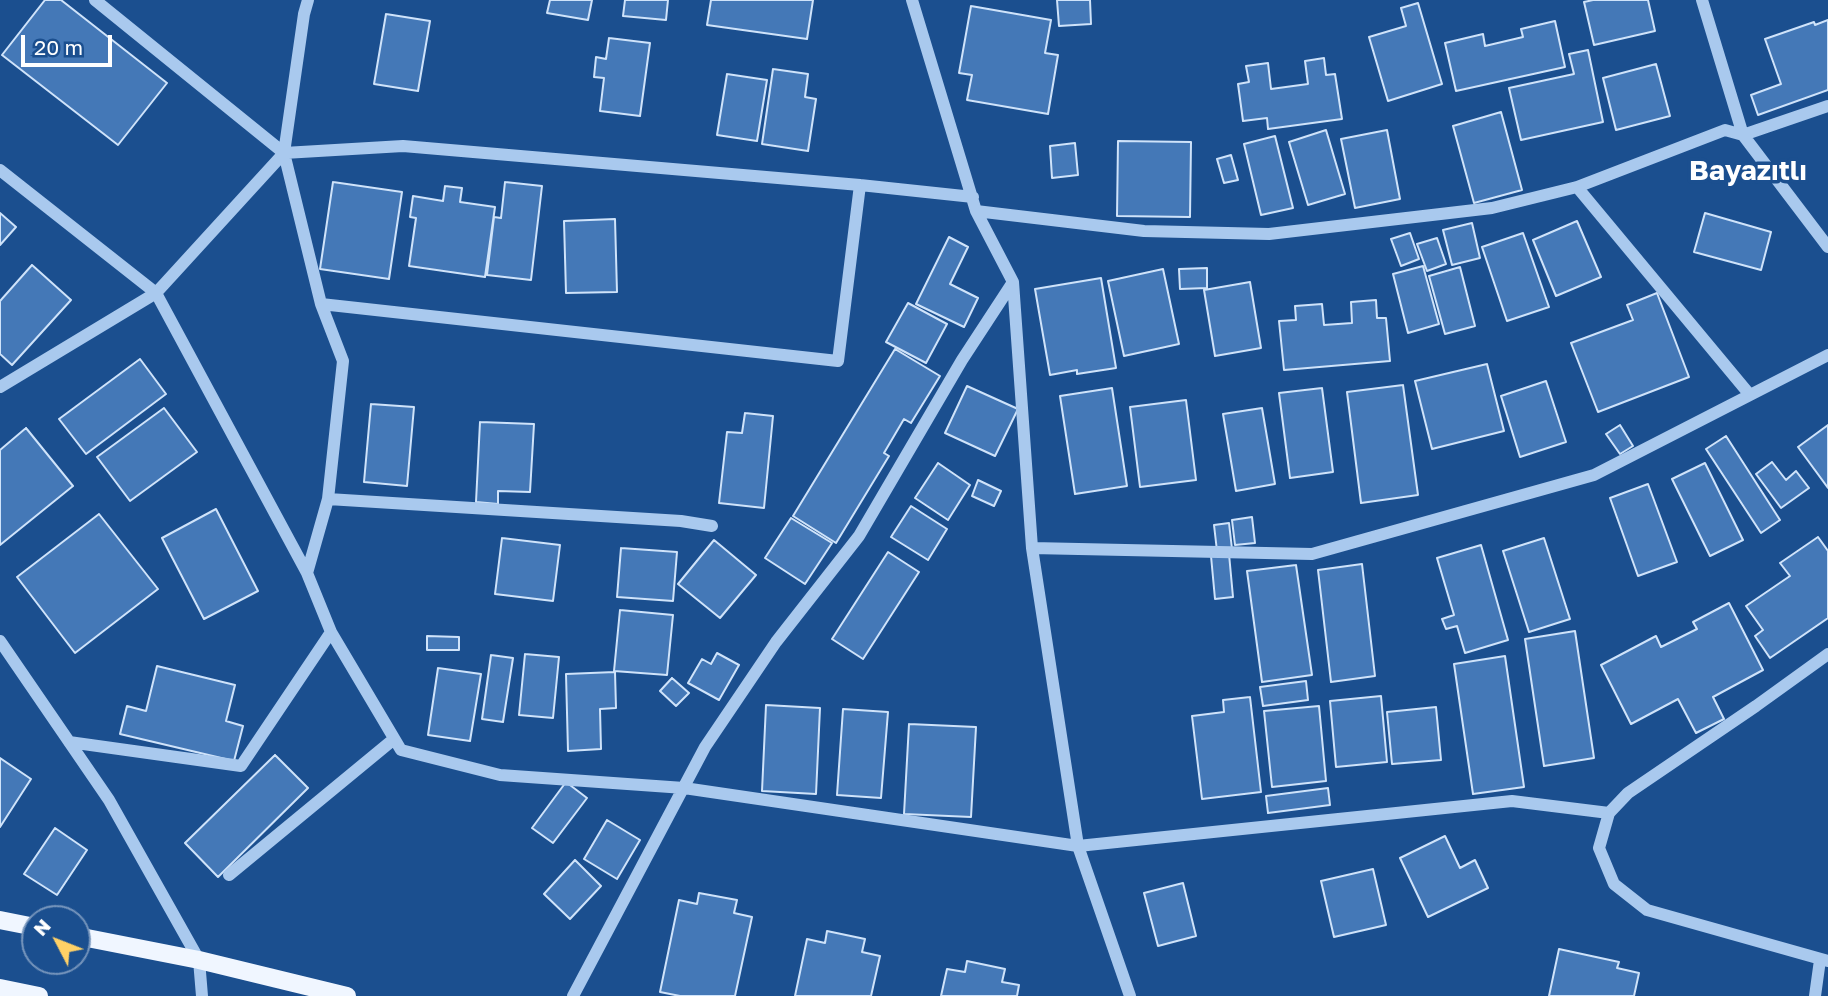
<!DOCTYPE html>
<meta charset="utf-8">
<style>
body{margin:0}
#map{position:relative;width:1828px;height:996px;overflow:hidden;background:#1b4f8f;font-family:"Golos Text",sans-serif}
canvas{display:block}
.north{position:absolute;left:21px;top:905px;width:70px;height:70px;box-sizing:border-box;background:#1b4f8f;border:2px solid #7695bc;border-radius:50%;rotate:312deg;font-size:19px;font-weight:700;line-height:28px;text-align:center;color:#fff}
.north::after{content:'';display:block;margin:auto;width:24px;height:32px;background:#ffd166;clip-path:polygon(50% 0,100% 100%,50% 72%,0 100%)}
.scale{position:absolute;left:21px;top:35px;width:91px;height:32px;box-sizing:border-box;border:4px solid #fff;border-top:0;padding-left:9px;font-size:21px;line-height:24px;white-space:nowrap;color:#fff;-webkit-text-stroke:5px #1b4f8f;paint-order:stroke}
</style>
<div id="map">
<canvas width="1828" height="996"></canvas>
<div class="north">N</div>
<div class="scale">20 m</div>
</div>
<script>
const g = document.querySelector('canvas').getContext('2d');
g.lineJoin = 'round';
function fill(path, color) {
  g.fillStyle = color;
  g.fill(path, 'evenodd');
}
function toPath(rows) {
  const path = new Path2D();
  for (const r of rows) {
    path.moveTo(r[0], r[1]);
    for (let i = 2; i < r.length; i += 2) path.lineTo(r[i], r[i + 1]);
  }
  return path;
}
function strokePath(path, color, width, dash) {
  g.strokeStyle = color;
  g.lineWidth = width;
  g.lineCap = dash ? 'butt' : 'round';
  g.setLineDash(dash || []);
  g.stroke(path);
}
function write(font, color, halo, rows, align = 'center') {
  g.font = font + ' "Golos Text",sans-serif';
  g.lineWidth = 7;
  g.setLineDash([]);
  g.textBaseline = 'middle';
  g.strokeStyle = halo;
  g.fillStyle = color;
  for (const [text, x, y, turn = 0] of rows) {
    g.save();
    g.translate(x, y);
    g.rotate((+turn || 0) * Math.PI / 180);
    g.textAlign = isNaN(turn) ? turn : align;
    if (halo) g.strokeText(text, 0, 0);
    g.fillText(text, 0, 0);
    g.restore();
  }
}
const building = toPath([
 [45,0,61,0,167,83,118,145,2,55,45,0],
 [550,0,592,0,588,20,547,13,550,0],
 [625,0,668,0,666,20,623,16,625,0],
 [711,0,813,0,807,39,707,25,711,0],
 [1057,0,1090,0,1091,24,1059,26,1057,0],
 [1593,0,1648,0,1655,31,1594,45,1584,2,1593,0],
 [1418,3,1442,84,1388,101,1369,37,1406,26,1401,8,1418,3],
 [971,6,1051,20,1045,53,1058,55,1048,114,967,100,972,75,959,73,971,6],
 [386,14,430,21,418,91,374,84,386,14],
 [1828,20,1828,90,1758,115,1751,95,1781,84,1765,39,1814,22,1815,25,1828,20],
 [1555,21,1565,67,1456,91,1445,43,1483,34,1485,46,1523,37,1521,29,1555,21],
 [609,38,650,43,640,116,600,111,604,78,594,77,596,57,606,59,609,38],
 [1588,50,1603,122,1521,140,1509,88,1574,74,1569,54,1588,50],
 [1324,58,1326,75,1335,74,1342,119,1268,129,1267,118,1243,121,1238,84,1249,82,1246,66,1268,63,1271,89,1308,84,1305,61,1324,58],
 [1656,64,1670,116,1616,130,1603,78,1656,64],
 [773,69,808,74,805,97,816,99,808,151,762,144,773,69],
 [727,74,767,80,757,141,717,135,727,74],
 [1501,112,1522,190,1474,203,1453,126,1501,112],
 [1326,130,1345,194,1308,205,1289,142,1326,130],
 [1387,130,1400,199,1355,208,1341,139,1387,130],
 [1275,136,1293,208,1261,215,1244,144,1275,136],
 [1118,141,1191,142,1190,217,1117,216,1118,141],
 [1075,143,1078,175,1052,178,1050,146,1075,143],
 [1231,155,1238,180,1224,183,1217,159,1231,155],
 [333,182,402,192,389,279,320,269,333,182],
 [505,182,542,186,531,280,487,275,494,217,501,218,505,182],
 [445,186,462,188,460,202,495,207,485,277,409,266,416,218,410,217,413,196,443,201,445,186],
 [0,213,16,227,0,245,0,213],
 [1705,213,1771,232,1761,270,1694,252,1705,213],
 [615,219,617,292,566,293,564,221,615,219],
 [1577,221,1601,277,1556,296,1533,240,1577,221],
 [1472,223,1480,258,1452,265,1443,230,1472,223],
 [1410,233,1419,259,1401,266,1391,239,1410,233],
 [1523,233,1549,307,1507,321,1482,247,1523,233],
 [949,237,968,247,950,284,978,298,964,327,916,304,949,237],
 [1437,238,1446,264,1427,271,1417,244,1437,238],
 [32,265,71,300,12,365,0,354,0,301,32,265],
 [1423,266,1439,324,1408,333,1393,274,1423,266],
 [1460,267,1475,326,1445,334,1429,276,1460,267],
 [1207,268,1207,288,1180,289,1179,269,1207,268],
 [1163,269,1179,344,1124,356,1108,281,1163,269],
 [1101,278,1116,368,1077,374,1077,370,1050,375,1035,289,1101,278],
 [1250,282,1261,348,1215,356,1204,290,1250,282],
 [1657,293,1689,377,1598,412,1571,343,1633,320,1627,305,1657,293],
 [1376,300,1377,318,1386,318,1390,361,1284,370,1279,321,1296,320,1295,306,1322,304,1324,325,1352,323,1351,302,1376,300],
 [908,303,947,324,926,363,886,342,908,303],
 [895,349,940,376,911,423,904,419,884,453,889,456,836,543,793,516,895,349],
 [140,359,166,394,86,454,59,419,140,359],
 [1487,364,1504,431,1432,449,1415,381,1487,364],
 [1546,381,1566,442,1520,457,1501,396,1546,381],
 [1403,385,1418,495,1361,503,1347,392,1403,385],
 [967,386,1018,409,995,456,945,433,967,386],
 [1112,388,1127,486,1075,494,1060,396,1112,388],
 [1322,388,1333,472,1290,478,1279,393,1322,388],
 [1186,400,1196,480,1140,487,1130,407,1186,400],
 [371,404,414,407,407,486,364,482,371,404],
 [164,408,197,452,130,501,97,457,164,408],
 [1262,408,1275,484,1236,491,1223,414,1262,408],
 [745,413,773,416,764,508,719,503,727,432,742,433,745,413],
 [480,422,534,424,530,492,498,491,498,504,476,502,480,422],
 [1620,425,1633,446,1620,454,1606,434,1620,425],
 [1828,425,1828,488,1798,447,1828,425],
 [26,428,73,486,0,545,0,450,26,428],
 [1726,436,1780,520,1761,533,1706,449,1726,436],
 [1772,462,1786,480,1796,471,1809,488,1781,508,1756,474,1772,462],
 [938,463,970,485,948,520,915,498,938,463],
 [1705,463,1743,540,1710,556,1672,479,1705,463],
 [978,480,1001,491,994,506,972,496,978,480],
 [1648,484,1677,562,1638,576,1610,498,1648,484],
 [911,506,947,529,928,560,891,537,911,506],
 [216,509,258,591,204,619,162,538,216,509],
 [99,514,158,589,75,653,17,577,99,514],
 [1252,517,1255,543,1235,545,1232,520,1252,517],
 [791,518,832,543,805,584,765,558,791,518],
 [1229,523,1232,549,1217,551,1214,525,1229,523],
 [1818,537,1828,551,1828,618,1770,658,1755,636,1763,630,1746,606,1790,576,1780,563,1818,537],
 [502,538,560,545,553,601,495,594,502,538],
 [1544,538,1570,619,1529,632,1503,551,1544,538],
 [714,540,756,575,720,618,678,584,714,540],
 [1481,545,1508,640,1465,653,1457,626,1446,629,1442,619,1454,615,1437,558,1481,545],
 [621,548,677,552,673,601,617,597,621,548],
 [888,552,919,572,863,659,832,639,888,552],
 [1229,554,1233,597,1215,599,1211,556,1229,554],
 [1362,564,1375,676,1331,682,1318,570,1362,564],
 [1296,565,1312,675,1262,682,1247,571,1296,565],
 [1729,603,1763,670,1713,697,1724,719,1696,733,1678,699,1631,724,1601,665,1656,636,1661,647,1697,629,1693,622,1729,603],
 [620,610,673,615,667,675,614,671,620,610],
 [1575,631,1594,758,1544,766,1525,639,1575,631],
 [427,636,459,637,459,650,427,650,427,636],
 [717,653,739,665,719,700,688,683,702,659,711,664,717,653],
 [525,654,559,657,553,718,519,715,525,654],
 [491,655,513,658,503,722,482,719,491,655],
 [1505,656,1524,787,1473,794,1454,664,1505,656],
 [157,666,235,685,226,721,243,726,234,761,120,734,127,706,146,711,157,666],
 [438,668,481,674,470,741,428,735,438,668],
 [615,672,616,708,600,709,601,749,568,751,566,674,615,672],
 [672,678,689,693,676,706,660,691,672,678],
 [1306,681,1308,700,1263,706,1260,687,1306,681],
 [1381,696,1387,762,1336,767,1330,701,1381,696],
 [1250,697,1261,792,1202,799,1192,716,1224,712,1223,700,1250,697],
 [766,705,820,708,816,794,762,791,766,705],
 [1319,706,1326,781,1272,787,1264,711,1319,706],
 [1436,707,1441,760,1392,764,1387,712,1436,707],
 [843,709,888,712,881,798,837,795,843,709],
 [909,724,976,727,971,817,904,814,909,724],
 [275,755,308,788,218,877,185,843,275,755],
 [0,758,31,779,0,827,0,758],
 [566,782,587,798,553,843,532,828,566,782],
 [1328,788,1330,805,1268,813,1266,796,1328,788],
 [607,820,640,840,617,879,584,859,607,820],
 [55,828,87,850,57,895,24,874,55,828],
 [1445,836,1460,868,1475,860,1488,888,1428,917,1400,858,1445,836],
 [575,860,601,886,570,919,544,894,575,860],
 [1373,869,1386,925,1334,937,1321,881,1373,869],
 [1183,883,1196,936,1158,946,1144,893,1183,883],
 [699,893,737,900,734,913,752,917,735,996,680,996,660,992,679,900,697,904,699,893],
 [827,931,865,939,862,952,880,956,871,996,795,996,807,939,825,943,827,931],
 [1559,949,1619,962,1617,968,1639,973,1634,996,1549,996,1559,949],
 [967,961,1005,969,1002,982,1019,985,1017,996,941,996,947,969,965,972,967,961]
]);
const minor = toPath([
 [95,0,284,153,403,146,860,185,973,197],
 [912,0,976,211,1013,282,1032,548,1078,846,1130,996],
 [1702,0,1743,135,1828,247],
 [0,170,156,293,307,573,331,632,401,750,500,775,684,788,1078,846,1512,801,1609,813],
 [1577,187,1750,395],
 [976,211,1144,231,1269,234,1492,208,1577,187,1725,130,1743,135,1828,106],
 [321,304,838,361,860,185],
 [0,387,156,293,284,153],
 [328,499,681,521,712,526],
 [1032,548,1312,554,1594,475,1828,355],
 [307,573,328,499,343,361,321,304,284,153,304,14,308,0],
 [0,641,109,800,199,960,202,996],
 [1828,654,1756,706,1628,793,1609,813,1599,848,1614,884,1647,910,1828,961],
 [69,742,241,766,331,632],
 [229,875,394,739],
 [573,996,705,747,776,642,859,536,962,360,1013,282],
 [1815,996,1820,960]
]);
const major = toPath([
 [0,920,35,927],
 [77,936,199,960,347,996],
 [0,988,39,996]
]);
const districtNames = [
 ["Bayazıtlı",1748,171]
];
fill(building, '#4478b7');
strokePath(building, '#cfe3fa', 2);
strokePath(minor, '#a9c9ee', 12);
strokePath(major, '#f0f6ff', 18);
write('bold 28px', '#fff', '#1b4f8f', districtNames);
</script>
